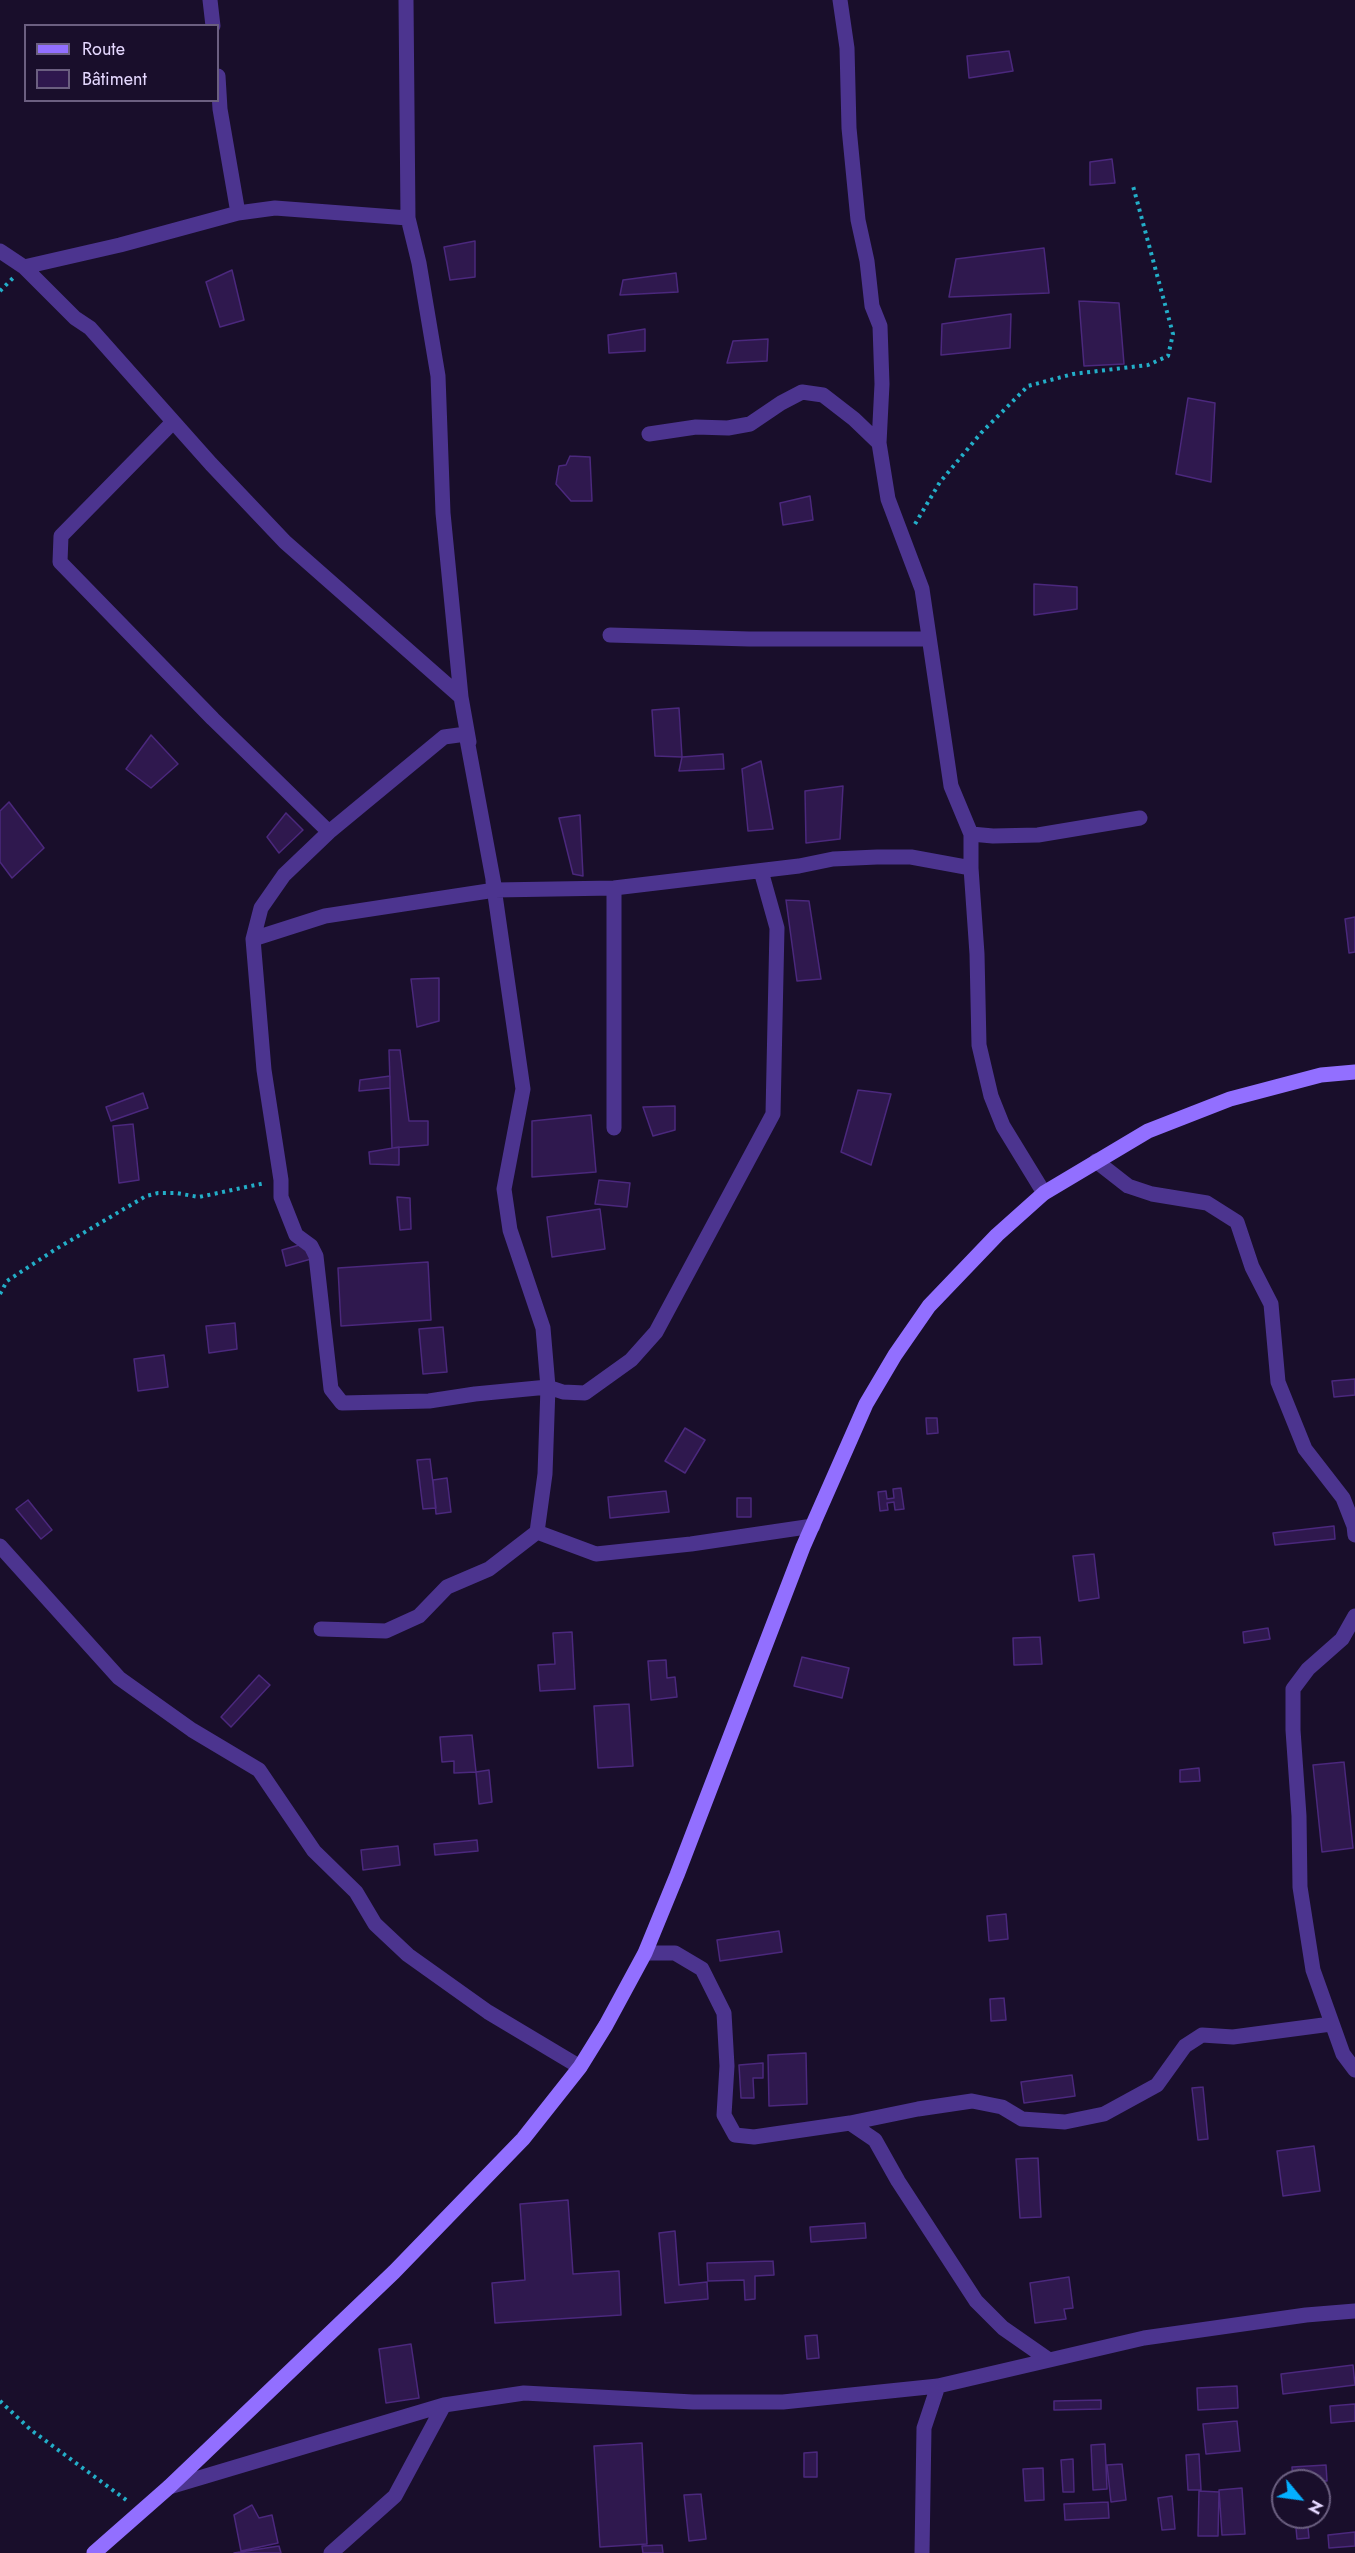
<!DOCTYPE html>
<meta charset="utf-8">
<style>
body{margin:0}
#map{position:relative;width:1355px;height:2553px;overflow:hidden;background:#190e2b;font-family:Jost,sans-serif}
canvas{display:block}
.legend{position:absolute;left:24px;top:24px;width:195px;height:78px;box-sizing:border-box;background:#190e2b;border:2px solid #6b5f80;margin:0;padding:8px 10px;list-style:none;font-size:18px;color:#e5d8ff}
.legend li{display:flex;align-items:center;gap:12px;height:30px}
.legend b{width:30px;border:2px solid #6b5f80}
.north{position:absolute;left:1271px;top:2469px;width:60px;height:60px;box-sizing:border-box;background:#190e2b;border:2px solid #6b5f80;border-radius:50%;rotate:119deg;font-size:16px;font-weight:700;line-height:24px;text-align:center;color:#e5d8ff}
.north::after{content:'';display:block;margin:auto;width:21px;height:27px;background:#04afff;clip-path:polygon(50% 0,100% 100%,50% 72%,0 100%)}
</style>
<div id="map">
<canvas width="1355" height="2553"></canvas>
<ul class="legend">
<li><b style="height:8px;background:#926fff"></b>Route</li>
<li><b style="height:16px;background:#2f184e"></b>Bâtiment</li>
</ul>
<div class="north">N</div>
</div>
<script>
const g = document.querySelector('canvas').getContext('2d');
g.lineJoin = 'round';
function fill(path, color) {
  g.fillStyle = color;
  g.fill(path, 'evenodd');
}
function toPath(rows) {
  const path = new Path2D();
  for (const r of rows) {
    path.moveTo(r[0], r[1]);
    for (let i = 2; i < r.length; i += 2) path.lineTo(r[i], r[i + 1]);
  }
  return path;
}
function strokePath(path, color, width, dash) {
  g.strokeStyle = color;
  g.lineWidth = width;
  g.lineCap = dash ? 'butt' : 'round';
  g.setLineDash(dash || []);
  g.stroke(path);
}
const building = toPath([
 [1009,51,1013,71,969,78,967,56,1009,51],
 [1112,159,1115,183,1090,185,1090,162,1112,159],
 [475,241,475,277,450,280,444,247,475,241],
 [1044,248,1049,293,949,297,956,259,1044,248],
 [232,270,244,320,220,327,206,282,232,270],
 [676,273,678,292,620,295,623,280,676,273],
 [1079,301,1119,303,1124,364,1084,366,1079,301],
 [1011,314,1010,348,941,355,942,324,1011,314],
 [645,329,645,351,609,353,608,335,645,329],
 [768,339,767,361,727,363,733,341,768,339],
 [1188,398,1215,403,1211,482,1176,474,1188,398],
 [570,456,590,457,592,501,571,501,556,484,559,466,566,465,570,456],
 [810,496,813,520,783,525,780,503,810,496],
 [1034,584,1077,587,1077,609,1034,615,1034,584],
 [679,708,682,757,655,756,652,710,679,708],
 [151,735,178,764,151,788,126,769,151,735],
 [723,754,724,769,679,771,682,757,723,754],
 [761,761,773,829,748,831,742,769,761,761],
 [843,786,840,839,806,843,805,791,843,786],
 [9,802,44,848,12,878,0,862,0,811,9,802],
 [286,813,303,830,279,853,267,837,286,813],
 [580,815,583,876,573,874,559,818,580,815],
 [786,900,809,901,821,979,797,981,786,900],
 [1355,917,1355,952,1349,953,1345,919,1355,917],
 [439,978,439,1021,417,1027,411,979,439,978],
 [389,1050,400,1050,409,1121,428,1121,428,1145,392,1148,389,1050],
 [390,1076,390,1088,359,1091,360,1080,390,1076],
 [858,1090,891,1094,871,1165,841,1152,858,1090],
 [143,1093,148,1108,111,1121,106,1107,143,1093],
 [675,1106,675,1130,653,1136,643,1107,675,1106],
 [591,1115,596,1172,532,1177,532,1121,591,1115],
 [133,1124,139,1180,119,1183,113,1126,133,1124],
 [399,1147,399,1165,370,1164,369,1152,399,1147],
 [599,1180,630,1183,627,1207,595,1204,599,1180],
 [397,1197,410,1198,411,1229,400,1230,397,1197],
 [600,1209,605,1249,552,1257,547,1217,600,1209],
 [306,1243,311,1259,286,1266,282,1250,306,1243],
 [428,1262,431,1320,341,1326,338,1268,428,1262],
 [235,1323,237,1349,209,1353,206,1326,235,1323],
 [443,1327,447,1372,423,1374,419,1329,443,1327],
 [164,1355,168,1387,138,1391,134,1359,164,1355],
 [1355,1379,1355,1395,1334,1397,1332,1381,1355,1379],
 [926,1418,937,1418,938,1433,927,1434,926,1418],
 [685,1428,705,1440,685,1473,665,1461,685,1428],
 [430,1459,436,1508,423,1509,417,1460,430,1459],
 [447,1478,451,1512,436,1514,433,1480,447,1478],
 [901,1488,904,1509,895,1510,894,1502,887,1503,888,1510,880,1511,878,1492,886,1491,887,1499,894,1498,893,1489,901,1488],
 [666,1491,669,1512,610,1518,608,1497,666,1491],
 [737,1498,751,1498,751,1517,737,1517,737,1498],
 [28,1500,52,1530,41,1539,16,1509,28,1500],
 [1334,1526,1335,1539,1275,1545,1273,1533,1334,1526],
 [1094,1554,1099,1598,1079,1601,1073,1556,1094,1554],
 [1268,1628,1270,1639,1244,1643,1243,1632,1268,1628],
 [572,1632,575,1689,540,1691,538,1665,555,1664,553,1633,572,1632],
 [1040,1637,1042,1664,1014,1665,1013,1638,1040,1637],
 [802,1657,849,1668,842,1698,794,1686,802,1657],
 [666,1660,667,1678,675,1677,677,1697,651,1700,648,1661,666,1660],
 [259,1675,270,1685,231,1727,221,1717,259,1675],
 [629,1704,633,1766,598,1768,594,1706,629,1704],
 [472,1735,476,1772,454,1773,454,1761,442,1762,440,1737,472,1735],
 [1344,1762,1353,1848,1322,1852,1313,1765,1344,1762],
 [1199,1768,1200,1781,1180,1782,1180,1770,1199,1768],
 [489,1770,492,1802,479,1804,476,1772,489,1770],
 [477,1840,478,1851,435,1855,434,1844,477,1840],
 [398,1846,400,1865,363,1870,361,1850,398,1846],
 [1006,1914,1008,1939,989,1941,987,1916,1006,1914],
 [779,1931,782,1952,720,1961,717,1940,779,1931],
 [1004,1998,1006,2020,991,2021,990,1999,1004,1998],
 [806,2053,807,2104,769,2106,768,2055,806,2053],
 [763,2063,763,2078,753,2078,754,2098,741,2098,739,2065,763,2063],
 [1072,2075,1075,2096,1024,2103,1021,2082,1072,2075],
 [1203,2087,1208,2139,1198,2140,1192,2088,1203,2087],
 [1314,2146,1320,2191,1283,2196,1277,2151,1314,2146],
 [1038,2158,1041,2217,1020,2218,1016,2159,1038,2158],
 [568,2200,573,2274,619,2271,621,2315,495,2323,492,2283,525,2280,520,2204,568,2200],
 [865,2223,866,2238,811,2242,810,2227,865,2223],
 [675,2231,679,2285,707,2282,708,2299,665,2303,659,2233,675,2231],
 [773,2261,774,2275,755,2276,755,2299,745,2300,744,2280,708,2281,707,2263,773,2261],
 [1069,2277,1073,2308,1064,2309,1066,2319,1035,2323,1030,2283,1069,2277],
 [817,2335,819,2358,807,2359,805,2336,817,2335],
 [411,2344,419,2398,386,2403,379,2349,411,2344],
 [1353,2365,1355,2385,1283,2394,1281,2374,1353,2365],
 [1237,2386,1238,2408,1198,2410,1197,2388,1237,2386],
 [1101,2400,1101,2409,1054,2410,1054,2401,1101,2400],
 [1355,2404,1355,2421,1331,2423,1330,2406,1355,2404],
 [1237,2421,1240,2451,1206,2454,1203,2424,1237,2421],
 [642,2443,647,2544,600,2547,594,2446,642,2443],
 [1105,2444,1107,2489,1093,2490,1091,2445,1105,2444],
 [817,2452,817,2477,804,2477,804,2453,817,2452],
 [1199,2454,1201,2490,1188,2490,1186,2455,1199,2454],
 [1073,2459,1074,2492,1063,2492,1061,2460,1073,2459],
 [1122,2464,1126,2500,1111,2502,1107,2465,1122,2464],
 [1326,2465,1327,2481,1293,2481,1292,2467,1326,2465],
 [1043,2468,1044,2500,1025,2501,1023,2469,1043,2468],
 [1242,2488,1245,2534,1222,2535,1219,2490,1242,2488],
 [1199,2491,1219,2492,1218,2536,1198,2536,1199,2491],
 [701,2494,706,2539,689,2541,684,2495,701,2494],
 [1172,2496,1175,2529,1162,2530,1158,2498,1172,2496],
 [1108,2502,1109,2518,1065,2520,1064,2504,1108,2502],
 [252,2505,259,2518,272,2515,278,2543,241,2551,234,2515,252,2505],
 [1295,2517,1307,2517,1309,2538,1297,2539,1295,2517],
 [1355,2532,1355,2546,1329,2548,1328,2535,1355,2532],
 [662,2545,663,2553,643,2553,642,2546,662,2545],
 [279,2546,281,2553,234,2553,279,2546]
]);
const path = toPath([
 [0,291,13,278],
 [915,524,940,482,981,433,1028,386,1073,374,1148,365,1168,356,1173,334,1133,186],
 [0,1294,7,1281,56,1249,146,1196,158,1193,176,1193,199,1197,265,1183],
 [0,2401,31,2430,129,2502]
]);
const street = toPath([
 [210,0,213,26],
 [406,0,408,218],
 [840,0,847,48,849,128,858,220,867,261,872,306,880,326,882,384,879,443,888,499,922,589,951,786,971,834,993,836,1038,835,1140,818],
 [218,76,220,109,238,213],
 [0,251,24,267,75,318,90,328,211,464,285,542,461,697,469,742],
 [24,267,120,245,238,213,275,208,408,218,419,263,438,376,443,513,461,697],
 [173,422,61,536,60,562,213,719,329,832],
 [649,434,696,427,728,428,750,424,781,403,802,392,823,395,854,419,879,443],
 [610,635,749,639,928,639],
 [971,868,971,834],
 [614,888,614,1128],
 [495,890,466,734,444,737,329,832,284,875,261,908,253,939,264,1070,281,1180,281,1197,296,1235,311,1246,316,1256,331,1389,342,1403,429,1401,475,1394,548,1387,563,1392,585,1393,631,1360,656,1332,773,1114,777,928,761,871],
 [253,939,325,916,495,890,614,888,799,866,833,859,877,857,911,857,971,868,977,954,979,1045,991,1096,1003,1126,1044,1193],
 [1096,1161,1128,1186,1152,1194,1207,1203,1237,1222,1252,1267,1271,1304,1278,1382,1305,1449,1343,1498,1354,1526,1355,1535],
 [537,1532,596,1554,691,1544,813,1526],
 [0,1546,119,1678,192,1730,259,1770,314,1851,356,1892,375,1924,408,1955,488,2012,580,2067],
 [1355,1616,1342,1639,1308,1669,1293,1689,1293,1730,1299,1816,1300,1887,1313,1970,1343,2054,1355,2070],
 [321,1629,386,1631,419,1616,447,1587,489,1569,537,1532,545,1474,548,1387,543,1328,510,1230,504,1189,523,1089,493,881],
 [645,1953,675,1953,702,1969,724,2013,727,2066,724,2115,735,2135,754,2137,850,2123,875,2140,898,2181,976,2301,1003,2328,1049,2360],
 [850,2123,918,2109,972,2101,1002,2107,1022,2119,1065,2122,1104,2114,1157,2085,1185,2046,1202,2035,1233,2037,1331,2024],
 [169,2487,444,2405,524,2393,693,2402,783,2402,938,2386,1144,2338,1306,2315,1355,2311],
 [331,2553,395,2496,444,2405],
 [922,2553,924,2428,938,2386]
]);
const secondary = toPath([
 [94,2553,169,2487,394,2272,523,2139,580,2067,606,2025,645,1953,677,1875,803,1547,866,1404,895,1355,929,1306,997,1235,1044,1193,1148,1131,1230,1099,1321,1075,1355,1072]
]);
fill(building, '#2f184e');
strokePath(building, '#4b287d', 1.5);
strokePath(path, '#23aec8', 4, [3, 4.5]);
strokePath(street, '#4c348f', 15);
strokePath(secondary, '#926fff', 15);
</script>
